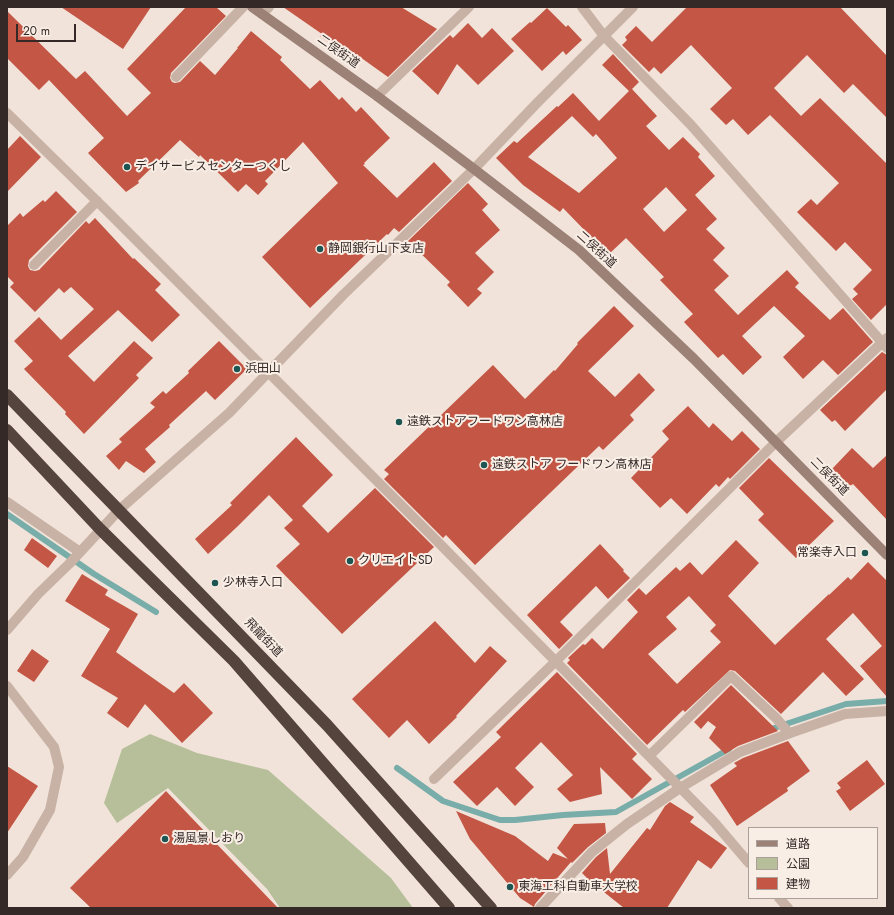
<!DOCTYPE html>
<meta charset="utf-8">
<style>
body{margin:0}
#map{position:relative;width:894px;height:915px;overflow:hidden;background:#f1e3d9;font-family:Jost,"Noto Sans JP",sans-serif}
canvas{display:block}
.frame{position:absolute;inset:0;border:8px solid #342927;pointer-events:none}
.legend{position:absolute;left:748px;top:827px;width:130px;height:72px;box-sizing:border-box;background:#f9eee5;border:1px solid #aa9f99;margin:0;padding:5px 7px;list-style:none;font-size:12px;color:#342927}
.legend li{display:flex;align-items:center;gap:8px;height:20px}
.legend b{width:20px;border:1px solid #aa9f99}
.scale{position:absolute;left:16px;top:24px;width:60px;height:18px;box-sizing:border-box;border:2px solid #342927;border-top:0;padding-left:5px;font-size:12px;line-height:14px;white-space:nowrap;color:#342927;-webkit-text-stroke:3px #f9eee5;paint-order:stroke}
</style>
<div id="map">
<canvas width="894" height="915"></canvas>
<div class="frame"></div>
<ul class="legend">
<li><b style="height:5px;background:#9c8177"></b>道路</li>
<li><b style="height:11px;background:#b6bf9a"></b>公園</li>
<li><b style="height:11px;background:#c35644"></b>建物</li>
</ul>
<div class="scale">20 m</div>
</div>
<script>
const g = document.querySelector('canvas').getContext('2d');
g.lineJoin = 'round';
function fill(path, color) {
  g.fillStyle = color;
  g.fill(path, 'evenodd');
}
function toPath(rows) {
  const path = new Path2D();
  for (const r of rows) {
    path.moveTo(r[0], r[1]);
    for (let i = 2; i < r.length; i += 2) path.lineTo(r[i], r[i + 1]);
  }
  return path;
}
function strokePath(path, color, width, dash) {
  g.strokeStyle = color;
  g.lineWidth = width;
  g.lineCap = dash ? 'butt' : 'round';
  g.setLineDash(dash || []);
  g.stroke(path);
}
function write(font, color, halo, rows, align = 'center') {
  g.font = font + ' Jost,"Noto Sans JP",sans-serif';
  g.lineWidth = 4;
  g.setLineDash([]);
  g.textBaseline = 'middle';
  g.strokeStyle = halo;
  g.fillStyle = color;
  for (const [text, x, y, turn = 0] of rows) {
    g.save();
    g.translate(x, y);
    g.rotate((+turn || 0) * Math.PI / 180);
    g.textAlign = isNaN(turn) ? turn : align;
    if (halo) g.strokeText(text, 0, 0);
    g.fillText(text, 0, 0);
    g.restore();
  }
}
const green = toPath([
 [150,734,197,753,268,770,391,878,413,908,280,908,267,889,168,788,117,823,104,803,122,749]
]);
const stream = toPath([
 [7,514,94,574,156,612],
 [768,730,846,704,887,701],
 [397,768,443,801,500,820,515,820,563,815,616,812,729,749]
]);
const building = toPath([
 [61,7,151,7,123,49],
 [186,7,216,7,226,16,171,73,170,78,172,82,175,83,180,82,200,61,215,75,238,48,237,48,251,31,282,57,280,60,310,89,320,80,339,100,342,97,356,112,361,107,390,138,364,163,365,164,363,165,397,198,434,162,452,181,399,232,394,228,388,235,387,234,310,308,262,257,338,183,303,142,265,181,268,184,258,195,246,184,238,192,200,155,199,157,180,140,138,181,139,183,126,192,88,153,104,138,49,80,39,90,7,58,7,11,76,79,85,71,127,116,151,93,127,69],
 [283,7,401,7,437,29,388,77,360,57,356,62,320,36,322,34],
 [687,7,840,7,887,56,887,118,853,84,844,93,807,55,774,88,801,116,820,98,887,164,887,304,871,320,852,299,858,294,853,289,872,270,845,242,836,251,797,212,811,199,817,205,839,183,770,115,748,135,733,119,726,125,710,109,732,88,691,45,661,74,654,67,649,72,622,45,627,40,625,37,636,26,652,42],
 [547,8,566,27,568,25,582,40,566,55,563,51,542,71,511,39,530,22,531,23],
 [468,23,482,38,492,28,514,51,478,85,457,64,438,95,412,71,450,35,453,38],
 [613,54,639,82,632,89,657,116,646,126,669,150,683,137,700,154,698,157,715,176,695,195,717,219,706,229,725,248,713,260,729,276,714,290,738,315,787,270,799,283,795,287,830,320,843,308,873,342,838,375,823,360,803,379,783,357,805,336,774,306,742,336,762,357,743,375,723,354,718,358,684,322,693,314,660,280,664,277,626,238,609,254,596,240,595,241,563,208,560,212,523,185,496,158,514,141,517,143,557,106,558,107,573,93,599,121,629,91,602,65],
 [572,116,593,137,596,134,617,158,579,193,528,157],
 [666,187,687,210,664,232,643,209],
 [20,136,41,157,7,192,7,150],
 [468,183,488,204,482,210,500,230,475,253,494,272,477,289,482,293,468,307,447,285,450,282,408,241],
 [56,191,77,212,29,260,28,266,30,270,35,271,39,270,86,221,89,224,95,218,133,259,134,258,161,284,155,290,180,315,152,342,118,310,68,356,94,382,134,341,153,358,136,375,139,378,84,434,65,414,66,412,24,369,33,361,14,341,39,317,61,340,94,309,71,287,64,293,59,288,35,312,10,287,14,283,7,276,7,226,20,213,23,217,43,200,45,202],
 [614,306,634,326,588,371,615,397,639,373,655,390,630,415,634,420,603,450,599,446,475,565,446,535,443,538,384,479,389,474,384,470,493,365,525,399,554,370,555,371,578,344,577,343],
 [219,341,247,369,215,400,206,391,169,425,170,427,145,449,156,462,144,473,126,461,119,470,106,456,122,442,119,439,155,407,150,403,163,391,166,394,189,373,188,371],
 [882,352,887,355,887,389,845,431,835,420,832,422,820,410],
 [688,406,709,428,713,423,732,441,742,431,760,449,730,479,728,477,719,487,716,484,687,514,671,498,660,508,631,478,669,439,662,431],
 [296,437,333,475,302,506,328,533,375,488,434,547,342,634,276,566,300,544,284,528,293,520,269,495,238,526,208,554,195,539,232,505,230,503],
 [852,448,873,468,887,455,887,520,853,484,850,486,832,469],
 [769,458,834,521,796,558,758,520,764,514,739,488],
 [32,538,57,556,48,568,24,550],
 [736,540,759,563,728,596,775,645,829,594,829,595,848,577,851,580,868,562,887,581,887,697,860,666,882,646,853,613,826,639,864,679,846,696,823,672,781,714,735,671,730,670,685,712,683,710,647,745,567,663,570,660,568,658,583,644,585,645,592,638,603,649,638,612,627,600,639,588,646,595,676,567,680,571,690,562,702,575],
 [689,596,716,625,710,631,721,642,677,684,648,654,677,629,666,617],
 [600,544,624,570,623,571,630,578,608,599,596,586,560,622,573,635,559,649,527,615],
 [82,574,108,590,105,595,138,614,116,652,174,693,184,683,213,713,182,743,145,704,128,728,107,713,118,698,81,676,110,629,65,601],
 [435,621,475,663,490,646,507,661,456,716,457,717,429,744,407,720,389,738,352,699],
 [32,649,49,661,34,682,17,671],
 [557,672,637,754,632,759,652,779,632,799,600,767,602,794,570,802,557,789,573,775,541,742,515,768,534,787,515,806,497,787,477,806,453,782,501,737,496,732],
 [731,685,778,731,738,746,725,754,709,738,716,727,708,721,701,729,694,722],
 [788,741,810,771,787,788,788,791,737,826,710,785,737,766,734,763,743,758],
 [867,760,885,784,850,811,836,791,841,788,837,783],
 [7,766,38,786,7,833],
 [166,791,278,908,91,908,70,888],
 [670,802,694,817,690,822,727,848,711,869,698,860,667,908,624,908,590,881,582,873,596,857,607,848,610,874,647,828,650,830,665,806],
 [456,811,515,836,548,861,553,853,568,859,557,848,574,824,605,823,606,833,588,847,572,863,571,862,535,904,534,907,520,898,470,839]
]);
const lane = toPath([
 [176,77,243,7],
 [34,265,97,201]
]);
const street = toPath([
 [582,7,604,36,691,125,887,348],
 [262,14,269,7],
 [377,96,469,7],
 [7,113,105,209,436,540,714,822,749,863],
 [7,502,80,552],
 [7,630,38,594,69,564,119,510,229,413,343,295,474,169,537,103,633,7],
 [7,686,54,747,59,767,50,810,23,857,7,875],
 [649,756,731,676,776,718,789,733],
 [434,779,556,661,776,442,887,338],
 [779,898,788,908],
 [540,908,592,852,627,824,680,788,740,752,793,732,845,714,887,711]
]);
const secondary = toPath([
 [252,7,377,96,474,169,579,250,694,359,887,555]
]);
const highway = toPath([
 [7,395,327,725,491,908],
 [7,430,100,529,234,661,449,908]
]);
const markers = [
 [127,167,4,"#1d5553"],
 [320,249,4,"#1d5553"],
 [237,369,4,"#1d5553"],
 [399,422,4,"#1d5553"],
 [484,465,4,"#1d5553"],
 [865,553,4,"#1d5553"],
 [350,561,4,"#1d5553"],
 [215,583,4,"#1d5553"],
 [165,839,4,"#1d5553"],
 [510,887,4,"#1d5553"]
];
const streetNames = [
 ["二俣街道",338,52,35],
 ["二俣街道",596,250,42],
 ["二俣街道",829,477,45],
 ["飛龍街道",263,638,46]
];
const poiNames = [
 ["デイサービスセンターつくし",135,167],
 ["静岡銀行山下支店",328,249],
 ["浜田山",245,369],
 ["遠鉄ストアフードワン高林店",407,422],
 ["遠鉄ストア フードワン高林店",492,465],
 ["常楽寺入口",857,553,"right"],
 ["クリエイトSD",358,561],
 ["少林寺入口",223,583],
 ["湯風景しおり",173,839],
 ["東海工科自動車大学校",518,887]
];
fill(green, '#b6bf9a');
strokePath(stream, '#79adaa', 6);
fill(building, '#c35644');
strokePath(lane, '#c8b2a6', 10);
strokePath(street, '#c8b2a6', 10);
strokePath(secondary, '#9c8177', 10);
strokePath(highway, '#55433e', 12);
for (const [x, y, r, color] of markers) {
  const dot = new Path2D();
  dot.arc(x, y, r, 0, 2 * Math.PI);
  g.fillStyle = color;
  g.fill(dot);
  strokePath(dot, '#f9eee5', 1.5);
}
write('12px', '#342927', '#f9eee5', streetNames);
write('12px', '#342927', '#f9eee5', poiNames, 'left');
</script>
